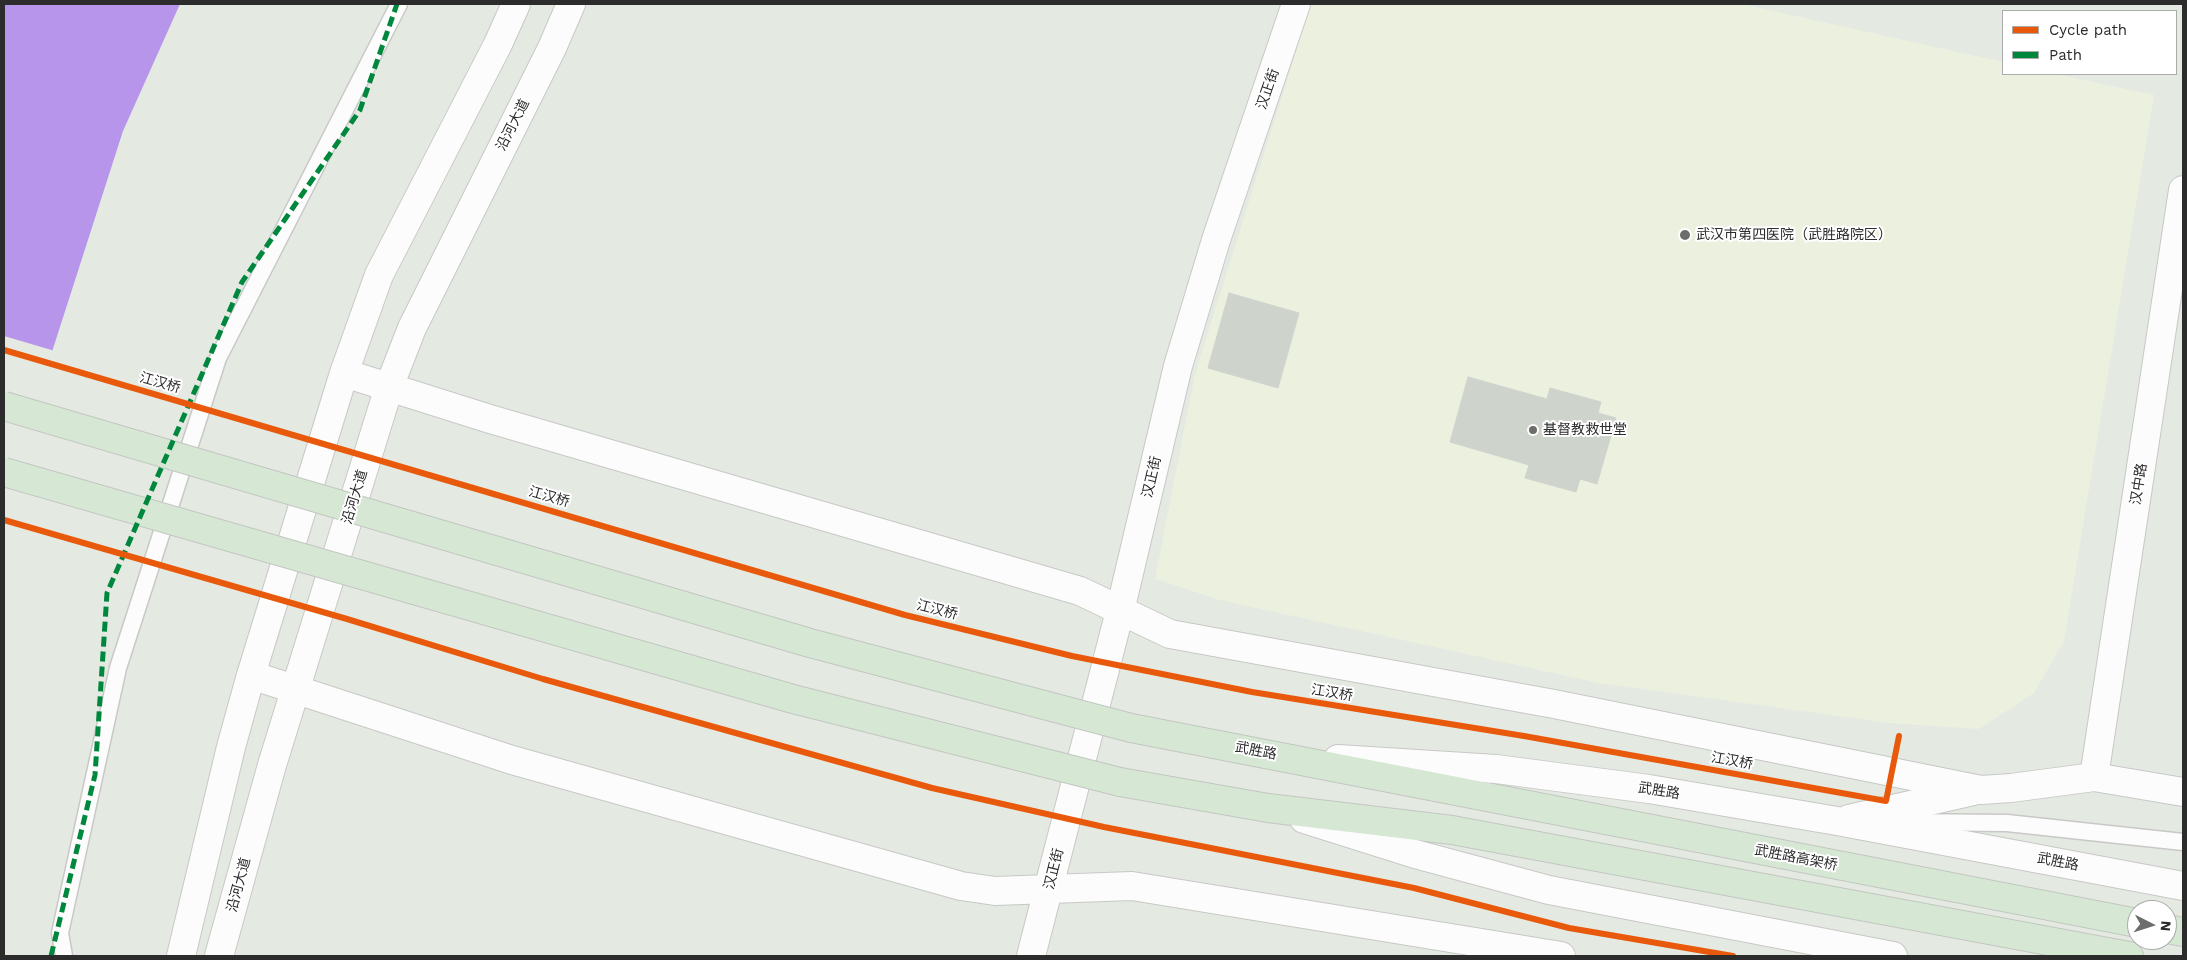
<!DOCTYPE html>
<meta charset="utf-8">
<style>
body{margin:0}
#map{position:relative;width:2187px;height:960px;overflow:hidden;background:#e4eae2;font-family:"Work Sans",sans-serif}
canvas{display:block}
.frame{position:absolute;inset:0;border:5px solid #2c2c2c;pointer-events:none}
.legend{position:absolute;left:2002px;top:10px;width:175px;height:65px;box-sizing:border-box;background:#fff;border:1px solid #ababab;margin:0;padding:6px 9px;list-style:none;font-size:15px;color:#2c2c2c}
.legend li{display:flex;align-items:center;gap:10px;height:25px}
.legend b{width:25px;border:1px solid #ababab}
.north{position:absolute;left:2127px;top:900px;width:50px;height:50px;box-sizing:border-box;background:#fff;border:1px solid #ababab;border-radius:50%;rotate:95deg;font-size:14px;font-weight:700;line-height:20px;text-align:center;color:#2c2c2c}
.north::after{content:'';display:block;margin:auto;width:18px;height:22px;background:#6c6e6c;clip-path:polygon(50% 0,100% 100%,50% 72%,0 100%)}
</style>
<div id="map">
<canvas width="2187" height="960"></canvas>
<div class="frame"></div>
<ul class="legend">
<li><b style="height:6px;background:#e8590c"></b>Cycle path</li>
<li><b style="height:6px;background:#00873e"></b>Path</li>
</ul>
<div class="north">N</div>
</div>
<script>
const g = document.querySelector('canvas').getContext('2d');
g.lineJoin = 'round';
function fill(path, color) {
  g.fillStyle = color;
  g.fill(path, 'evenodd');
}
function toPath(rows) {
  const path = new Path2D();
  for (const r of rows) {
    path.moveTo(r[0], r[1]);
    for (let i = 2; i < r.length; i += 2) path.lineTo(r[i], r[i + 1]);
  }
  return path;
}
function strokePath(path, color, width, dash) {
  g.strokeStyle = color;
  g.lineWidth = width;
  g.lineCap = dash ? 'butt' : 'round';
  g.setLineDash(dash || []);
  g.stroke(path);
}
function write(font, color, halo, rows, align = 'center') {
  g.font = font + ' "Work Sans","Noto Sans SC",sans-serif';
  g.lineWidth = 4;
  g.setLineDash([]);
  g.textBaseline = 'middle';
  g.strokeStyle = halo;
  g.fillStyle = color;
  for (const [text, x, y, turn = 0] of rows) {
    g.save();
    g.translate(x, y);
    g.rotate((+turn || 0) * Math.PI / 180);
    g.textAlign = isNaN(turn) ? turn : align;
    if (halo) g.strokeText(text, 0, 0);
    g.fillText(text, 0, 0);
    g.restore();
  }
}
const medical = toPath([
 [1311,4,1741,4,2003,62,2003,74,2056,74,2154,95,2064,641,2034,693,1979,729,1890,723,1599,683,1220,600,1155,579,1195,374]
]);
const water = toPath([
 [4,4,180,4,123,131,4,501]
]);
const pier = toPath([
 [4,336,55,351,6,501,4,503]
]);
const building = toPath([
 [1229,293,1299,313,1278,388,1208,368,1229,293],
 [1468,377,1547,399,1550,388,1601,402,1598,413,1616,418,1597,484,1580,479,1576,492,1525,478,1529,465,1450,442,1468,377]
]);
const lane = toPath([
 [1894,822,2007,823,2183,842],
 [64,956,60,933,118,668,218,358,399,4]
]);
const street = toPath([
 [1120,611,1178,366,1216,240,1296,4],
 [2094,777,2183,190]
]);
const secondary = toPath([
 [344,373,490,419,1080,591,1170,634,1554,704,1981,790,2011,788,2094,777,2183,792],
 [251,675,512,760,961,886,995,891,1132,886,1561,956],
 [1338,759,1496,769,1649,789,1837,821,2183,886],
 [1304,819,1415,854,1549,890,1893,956],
 [1849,819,1973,791],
 [181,956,231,747,251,675,344,373,379,275,498,44,516,4],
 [219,956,272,765,389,387,412,328,552,48,571,4],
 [1031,956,1120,611]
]);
const primary = toPath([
 [1131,728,2137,923],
 [1120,782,1268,808,1452,830,2129,956],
 [2167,929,2183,932]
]);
const primaryBridge = toPath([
 [4,406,810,643,1131,728],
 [4,472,793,699,1120,782]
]);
const quiet = toPath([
 [51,956,95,775,107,593,242,282,360,110,397,4]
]);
const cycleway = toPath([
 [4,350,905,615,1072,656,1252,692,1524,736,1886,801,1899,736],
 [4,520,347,619,543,679,932,788,1104,827,1414,888,1569,928,1733,956]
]);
const markers = [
 [1685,235,6,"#6c6e6c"],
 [1533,430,5,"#6c6e6c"]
];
const streetNames = [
 ["汉正街",1268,89,-71],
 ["沿河大道",513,125,-63],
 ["江汉桥",160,383,16],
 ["汉正街",1152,477,-77],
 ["汉中路",2139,484,-81],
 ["沿河大道",355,497,-73],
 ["江汉桥",549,497,16],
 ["江汉桥",937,610,14],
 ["江汉桥",1332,693,9],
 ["武胜路",1256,751,11],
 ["江汉桥",1732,761,10],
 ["武胜路",1659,791,9],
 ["武胜路高架桥",1796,858,11],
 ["武胜路",2058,862,11],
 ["汉正街",1054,869,-76],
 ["沿河大道",239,885,-75]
];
const poiNames = [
 ["武汉市第四医院（武胜路院区）",1696,235],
 ["基督教救世堂",1543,430]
];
fill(medical, '#ecf0df');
fill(water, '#b695eb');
fill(pier, '#e4eae2');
fill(building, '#ced3cc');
strokePath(building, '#cfd5ce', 1);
strokePath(lane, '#c8c8c7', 19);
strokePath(street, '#c8c8c7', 30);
strokePath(secondary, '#c8c8c7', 30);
strokePath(primary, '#c3c6c2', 30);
strokePath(lane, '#fbfcfb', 16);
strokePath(street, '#fbfcfb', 28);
strokePath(secondary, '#fbfcfb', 28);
strokePath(primary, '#d6e7d4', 28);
strokePath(primaryBridge, '#c3c6c2', 30, []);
strokePath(primaryBridge, '#d6e7d4', 28);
strokePath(quiet, '#00873e', 5, [10, 5]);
strokePath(cycleway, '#e8590c', 6);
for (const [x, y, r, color] of markers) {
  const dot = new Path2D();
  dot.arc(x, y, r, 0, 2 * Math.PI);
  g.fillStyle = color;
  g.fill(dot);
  strokePath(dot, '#fff', 2);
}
write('14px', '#2c2c2c', '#fff', streetNames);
write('14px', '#2c2c2c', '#fff', poiNames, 'left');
</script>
